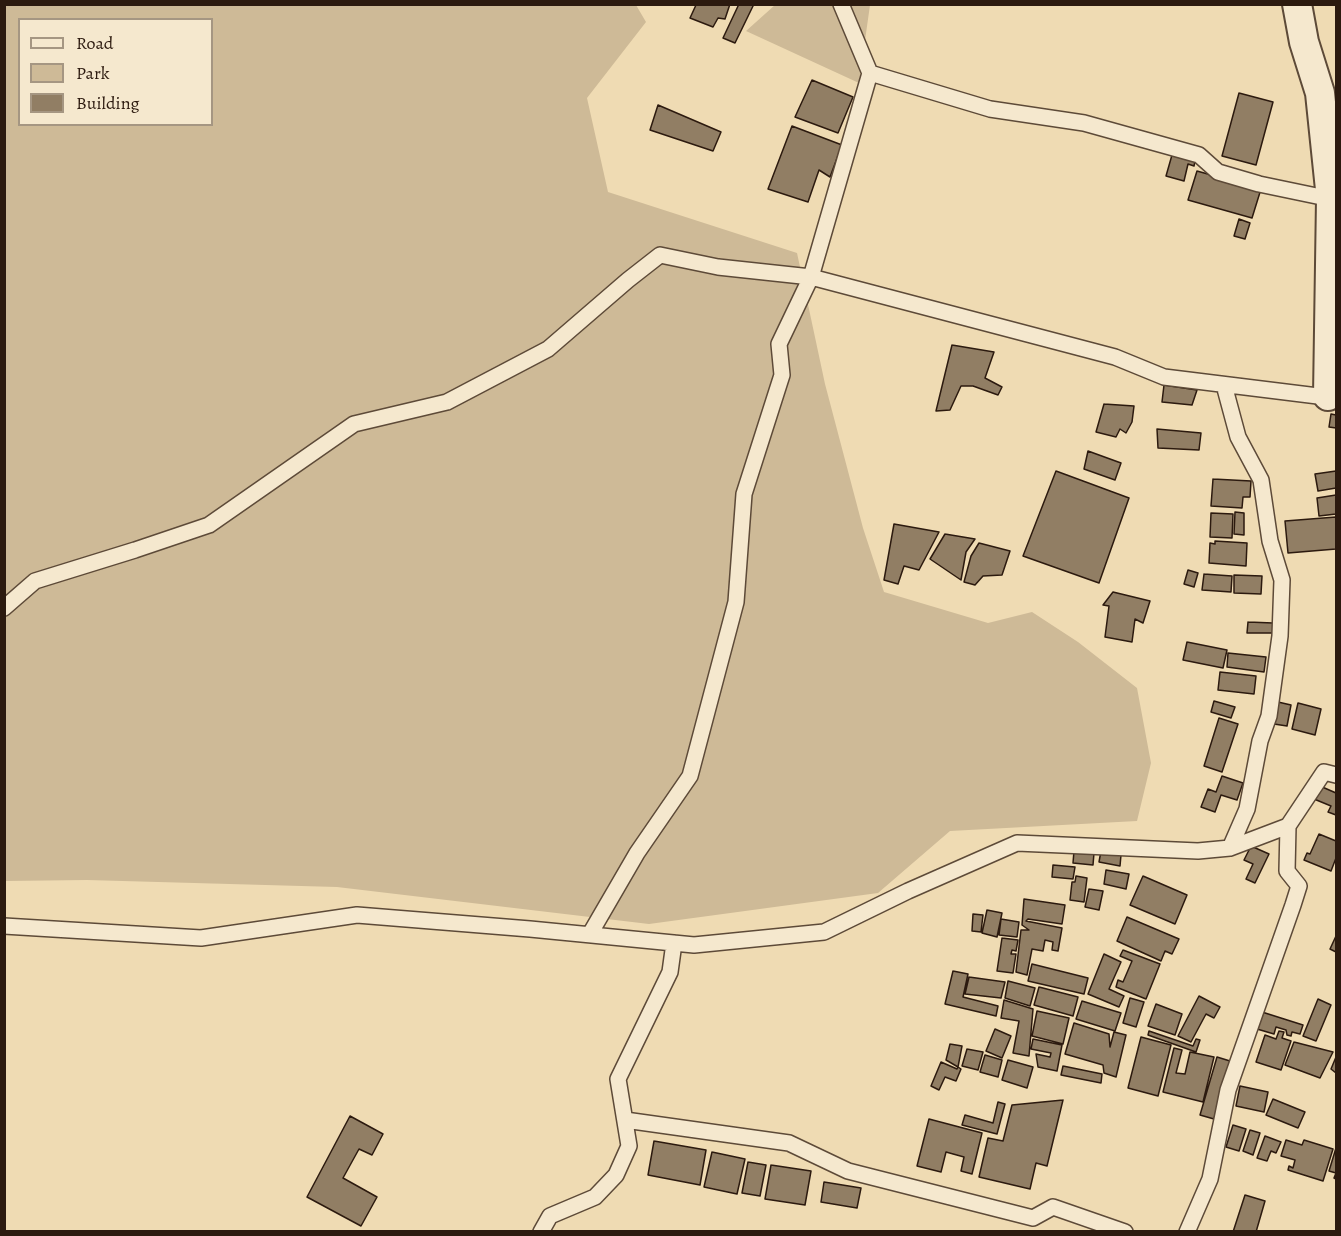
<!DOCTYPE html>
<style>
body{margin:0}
#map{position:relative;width:1341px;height:1236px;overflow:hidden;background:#efdbb3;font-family:Alegreya,serif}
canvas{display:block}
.frame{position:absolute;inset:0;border:6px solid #2c1a0f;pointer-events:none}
.legend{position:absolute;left:18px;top:18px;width:195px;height:108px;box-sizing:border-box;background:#f5e8ce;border:2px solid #a59682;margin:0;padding:8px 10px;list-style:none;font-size:18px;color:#2c1a0f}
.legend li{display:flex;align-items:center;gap:12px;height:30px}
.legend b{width:30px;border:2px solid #a59682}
</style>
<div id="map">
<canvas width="1341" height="1236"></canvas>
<div class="frame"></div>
<ul class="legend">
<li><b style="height:8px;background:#f5e8ce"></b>Road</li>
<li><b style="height:16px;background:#ceba97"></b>Park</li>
<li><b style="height:16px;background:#917e64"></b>Building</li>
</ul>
</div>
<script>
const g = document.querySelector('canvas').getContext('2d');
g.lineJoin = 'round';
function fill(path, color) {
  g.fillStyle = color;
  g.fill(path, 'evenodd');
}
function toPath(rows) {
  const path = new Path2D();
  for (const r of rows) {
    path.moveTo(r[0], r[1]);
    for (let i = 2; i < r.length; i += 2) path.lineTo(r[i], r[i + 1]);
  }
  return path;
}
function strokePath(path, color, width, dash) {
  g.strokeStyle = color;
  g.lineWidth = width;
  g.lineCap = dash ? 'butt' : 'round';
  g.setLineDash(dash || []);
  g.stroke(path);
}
const green = toPath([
 [4,5,636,5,646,22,587,98,608,192,797,253,825,384,863,528,884,592,988,623,1032,612,1078,642,1137,688,1151,763,1137,821,950,831,878,893,649,924,337,887,87,880,5,881],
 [20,20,212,20,212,124,20,124],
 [775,5,870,5,859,83,746,31]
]);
const building = toPath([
 [695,4,730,4,725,19,718,18,713,27,690,18,696,5,695,4],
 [739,4,754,4,735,43,723,38,739,4],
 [812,80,853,97,838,133,795,117,812,80],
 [1239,93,1273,102,1256,165,1222,156,1239,93],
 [658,105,721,132,713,151,650,130,658,105],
 [792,126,842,145,830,177,819,170,808,202,768,189,792,126],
 [1172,155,1195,161,1194,166,1188,164,1184,181,1166,176,1172,155],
 [1197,171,1261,189,1252,218,1188,200,1197,171],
 [1239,219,1250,223,1245,239,1234,236,1239,219],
 [952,345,994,352,985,378,1002,387,998,395,973,386,961,386,950,410,936,411,952,345],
 [1164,385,1197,390,1192,405,1162,402,1164,385],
 [1104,404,1134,406,1132,422,1126,433,1120,429,1116,437,1096,432,1104,404],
 [1331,414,1336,415,1336,428,1329,427,1331,414],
 [1157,429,1201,433,1199,450,1158,448,1157,429],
 [1088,451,1121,463,1115,480,1084,469,1088,451],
 [1056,471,1129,498,1099,583,1023,556,1056,471],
 [1336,471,1336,488,1318,491,1315,474,1336,471],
 [1213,479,1251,481,1250,497,1243,497,1242,508,1211,506,1213,479],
 [1336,495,1336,514,1319,516,1317,498,1336,495],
 [1235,512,1244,513,1244,535,1234,534,1235,512],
 [1211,513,1233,514,1232,538,1210,537,1211,513],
 [1336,517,1336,549,1288,553,1285,521,1336,517],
 [894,524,939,532,919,570,904,566,898,584,884,580,894,524],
 [945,534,975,539,966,552,961,580,930,559,945,534],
 [1215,541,1247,543,1246,566,1209,563,1210,543,1215,544,1215,541],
 [979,543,1010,551,1002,575,983,576,975,585,964,582,971,556,979,543],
 [1188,570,1198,573,1194,587,1184,584,1188,570],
 [1204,574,1232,576,1231,592,1202,590,1204,574],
 [1234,575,1262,576,1261,594,1234,593,1234,575],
 [1113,592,1150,601,1143,623,1135,619,1132,642,1105,637,1109,606,1103,605,1113,592],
 [1248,622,1273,623,1273,633,1247,633,1248,622],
 [1187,642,1227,650,1223,668,1183,660,1187,642],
 [1228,653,1266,657,1264,672,1227,667,1228,653],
 [1220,672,1256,676,1254,694,1218,690,1220,672],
 [1214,701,1235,707,1231,718,1211,712,1214,701],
 [1278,702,1291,705,1287,726,1274,724,1278,702],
 [1298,703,1321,709,1315,735,1292,729,1298,703],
 [1219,718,1238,724,1222,772,1204,766,1219,718],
 [1222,776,1243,783,1237,800,1221,795,1215,812,1201,807,1208,789,1216,792,1222,776],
 [1320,786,1336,793,1336,815,1328,812,1331,806,1314,799,1320,786],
 [1319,834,1336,841,1336,858,1331,871,1304,860,1307,853,1310,854,1319,834],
 [1251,846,1269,854,1255,883,1246,879,1253,864,1244,860,1251,846],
 [1074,851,1094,853,1093,865,1073,863,1074,851],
 [1101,851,1121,855,1120,866,1099,862,1101,851],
 [1053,865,1075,867,1073,879,1052,877,1053,865],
 [1106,870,1129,874,1126,889,1104,884,1106,870],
 [1076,876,1087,878,1084,902,1070,900,1072,882,1075,882,1076,876],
 [1143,876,1187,895,1175,924,1130,905,1143,876],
 [1089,889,1103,891,1099,910,1085,907,1089,889],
 [1024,899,1065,905,1062,924,1028,919,1026,921,1062,928,1058,951,1052,950,1053,942,1045,940,1043,951,1032,949,1027,975,1016,972,1021,930,1029,930,1022,925,1024,899],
 [987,910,1002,913,997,937,982,933,987,910],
 [973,914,983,915,981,932,972,931,973,914],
 [1127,917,1179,939,1172,954,1165,951,1161,961,1117,941,1127,917],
 [1001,919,1019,922,1017,937,999,935,1001,919],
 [1336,936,1336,952,1330,949,1336,936],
 [1002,938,1018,940,1016,951,1012,950,1011,954,1016,954,1013,973,997,971,1002,938],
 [1123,950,1160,964,1146,999,1116,987,1118,980,1123,982,1132,961,1120,956,1123,950],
 [1104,954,1121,962,1109,989,1124,996,1119,1007,1088,994,1104,954],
 [1032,964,1088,978,1084,994,1028,981,1032,964],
 [953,971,968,974,963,997,998,1006,996,1016,945,1004,953,971],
 [969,977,1005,982,1001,998,965,994,969,977],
 [1008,981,1035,988,1030,1006,1005,998,1008,981],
 [1039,987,1078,997,1073,1016,1034,1005,1039,987],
 [1199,996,1220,1007,1214,1018,1206,1014,1191,1042,1178,1036,1199,996],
 [1130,998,1144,1002,1136,1027,1123,1023,1130,998],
 [1318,999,1331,1005,1316,1041,1303,1036,1318,999],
 [1004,1000,1033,1009,1029,1056,1013,1053,1019,1021,1001,1018,1004,1000],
 [1082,1001,1121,1013,1115,1031,1076,1019,1082,1001],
 [1156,1004,1182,1014,1175,1035,1148,1026,1156,1004],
 [1037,1011,1069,1018,1063,1044,1032,1036,1037,1011],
 [1262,1012,1303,1025,1300,1034,1292,1032,1291,1036,1287,1035,1286,1030,1276,1027,1274,1034,1257,1029,1262,1012],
 [1074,1023,1109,1034,1110,1047,1114,1032,1126,1035,1116,1077,1104,1073,1103,1065,1065,1054,1074,1023],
 [995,1029,1011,1036,1002,1058,986,1051,995,1029],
 [1149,1031,1193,1046,1196,1039,1200,1040,1196,1052,1148,1035,1149,1031],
 [1279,1031,1284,1032,1282,1038,1291,1041,1281,1070,1256,1062,1265,1035,1276,1039,1279,1031],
 [1141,1037,1171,1045,1158,1096,1128,1088,1141,1037],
 [1033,1039,1062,1045,1057,1071,1038,1067,1036,1054,1050,1057,1051,1053,1031,1049,1033,1039],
 [1294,1042,1333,1052,1320,1078,1285,1065,1294,1042],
 [950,1044,962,1046,958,1067,946,1060,950,1044],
 [1174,1048,1182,1050,1176,1073,1185,1074,1190,1052,1214,1057,1203,1102,1163,1092,1174,1048],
 [967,1049,983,1052,978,1070,962,1066,967,1049],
 [985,1055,1002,1060,998,1077,980,1072,985,1055],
 [1217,1057,1230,1061,1214,1119,1200,1115,1217,1057],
 [1336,1057,1336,1073,1331,1069,1336,1057],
 [1008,1060,1033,1067,1027,1088,1002,1080,1008,1060],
 [941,1062,957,1069,958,1067,961,1069,956,1081,945,1077,939,1090,931,1086,941,1062],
 [1063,1066,1102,1074,1101,1083,1061,1075,1063,1066],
 [1240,1086,1268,1092,1264,1112,1236,1106,1240,1086],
 [1273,1099,1305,1112,1298,1128,1266,1115,1273,1099],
 [1063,1100,1047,1166,1036,1163,1030,1189,979,1177,988,1138,1003,1141,1012,1105,1063,1100],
 [998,1102,1005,1104,997,1134,962,1125,965,1115,993,1123,998,1102],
 [350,1116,383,1134,372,1155,359,1149,343,1178,377,1197,361,1226,307,1197,350,1116],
 [929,1119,982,1133,972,1174,961,1171,964,1157,946,1152,941,1172,917,1166,929,1119],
 [1233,1125,1246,1129,1239,1151,1226,1147,1233,1125],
 [1250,1130,1260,1133,1253,1155,1243,1151,1250,1130],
 [1265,1136,1281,1142,1276,1153,1271,1151,1267,1161,1257,1158,1265,1136],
 [1286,1140,1302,1145,1304,1140,1333,1149,1323,1181,1288,1170,1289,1166,1293,1168,1295,1160,1281,1156,1286,1140],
 [654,1141,706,1150,700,1185,648,1175,654,1141],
 [1336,1148,1336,1179,1334,1178,1336,1173,1329,1171,1336,1148],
 [712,1152,745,1159,737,1194,704,1187,712,1152],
 [748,1162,766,1165,760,1196,742,1193,748,1162],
 [771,1165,811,1171,805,1205,765,1199,771,1165],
 [824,1182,861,1188,857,1208,821,1202,824,1182],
 [1245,1195,1265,1201,1256,1232,1233,1232,1245,1195]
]);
const lane = toPath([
 [870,73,990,109,1084,123,1199,155,1218,172,1259,184,1331,199],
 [1224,385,1238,437,1261,480,1270,541,1282,580,1280,636,1269,716,1260,741,1247,809,1230,848],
 [4,608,35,581,135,550,209,525,354,424,447,402,548,349,628,280,660,255,718,267,811,277,1115,357,1164,377,1334,398],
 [4,926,201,938,357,915,530,929,694,945,824,932,908,891,1017,843,1198,851,1230,848,1288,826,1324,772,1336,775],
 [590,934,637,853,690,776,736,602,744,494,782,375,779,344,811,277,870,73,841,4],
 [625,1120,789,1143,848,1171,1033,1218,1053,1207,1125,1232],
 [541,1232,550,1216,595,1197,616,1175,629,1146,618,1079,670,972,674,943],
 [1187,1232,1210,1179,1228,1090,1293,905,1299,886,1287,871,1288,826]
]);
const street = toPath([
 [1297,4,1304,42,1320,93,1331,199,1328,396]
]);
fill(green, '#ceba97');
fill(building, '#917e64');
strokePath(building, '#2c1a0f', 1.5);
strokePath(lane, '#5d4a38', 18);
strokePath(street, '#5d4a38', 32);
strokePath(lane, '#f5e8ce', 15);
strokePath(street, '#f5e8ce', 28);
</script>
